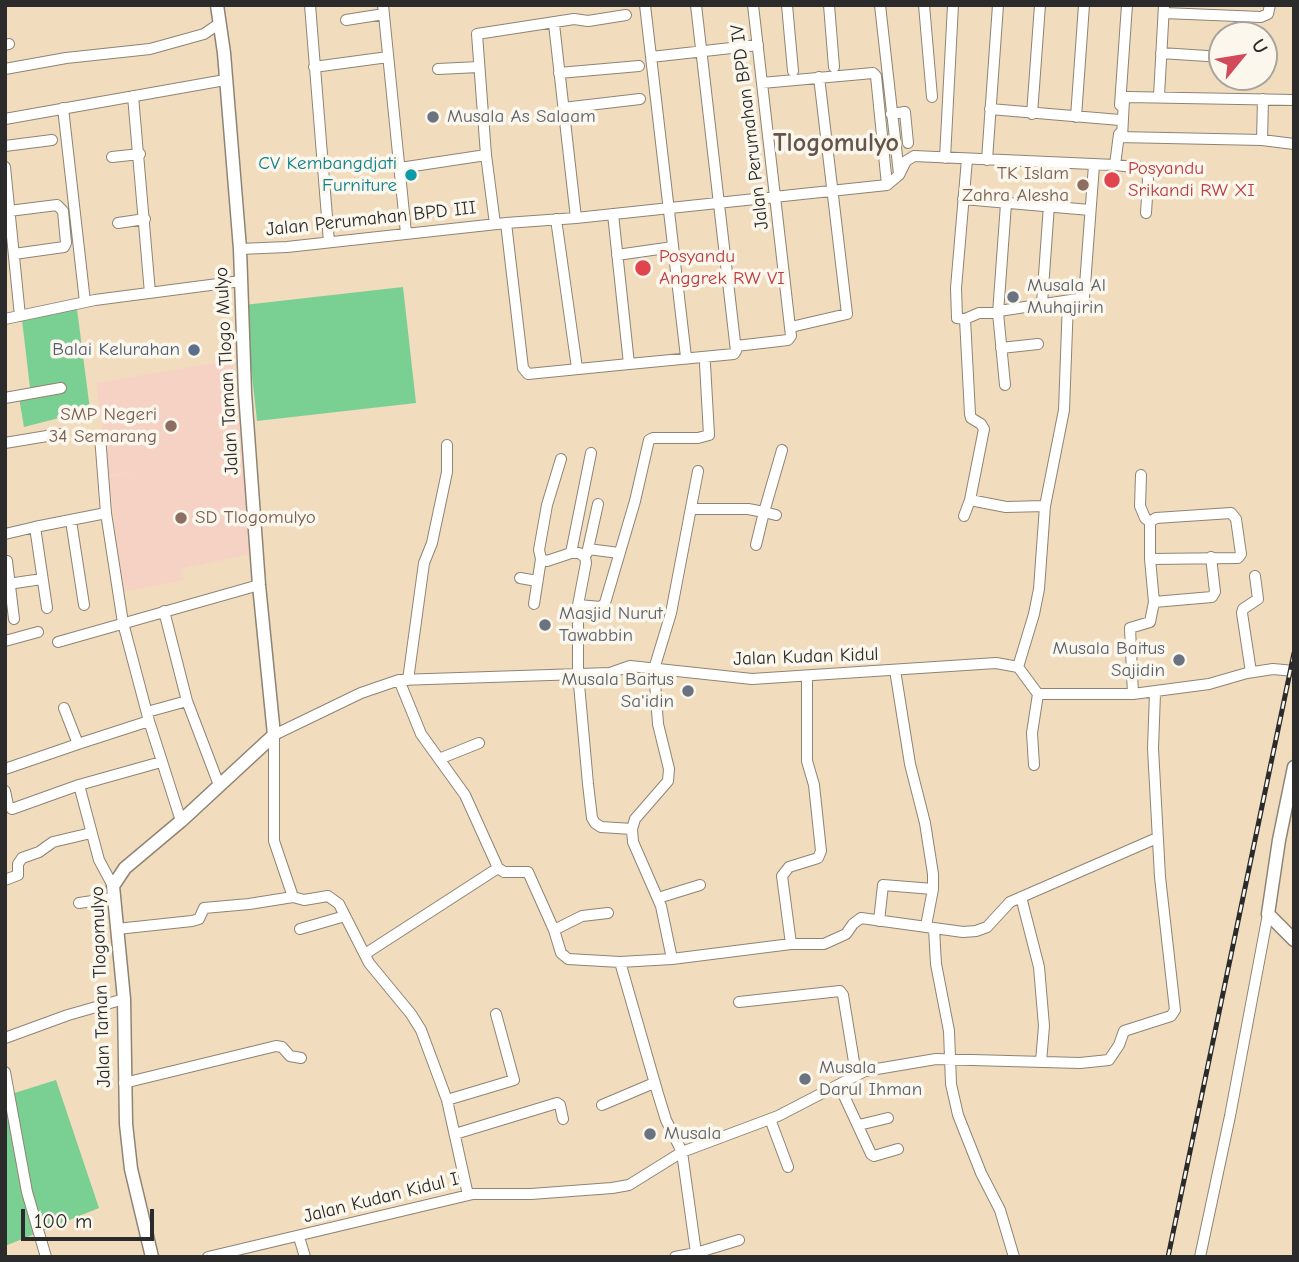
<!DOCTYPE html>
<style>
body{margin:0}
#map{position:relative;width:1299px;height:1262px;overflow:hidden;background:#f2dcbe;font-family:"Comic Neue",sans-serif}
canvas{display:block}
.frame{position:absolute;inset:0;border:7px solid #2b2b2b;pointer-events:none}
.north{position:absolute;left:1208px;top:21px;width:70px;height:70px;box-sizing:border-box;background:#fbf7ec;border:2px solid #a8a59f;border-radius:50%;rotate:60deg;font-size:19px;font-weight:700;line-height:28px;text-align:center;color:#2b2b2b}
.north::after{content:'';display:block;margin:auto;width:24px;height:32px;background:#d1495b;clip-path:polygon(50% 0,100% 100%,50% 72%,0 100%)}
.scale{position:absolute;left:21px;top:1209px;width:133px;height:32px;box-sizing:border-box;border:4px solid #2b2b2b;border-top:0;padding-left:9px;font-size:21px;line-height:24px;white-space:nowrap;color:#2b2b2b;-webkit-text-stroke:5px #fbf7ec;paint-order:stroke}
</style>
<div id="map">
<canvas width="1299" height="1262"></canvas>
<div class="frame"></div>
<div class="north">U</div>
<div class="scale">100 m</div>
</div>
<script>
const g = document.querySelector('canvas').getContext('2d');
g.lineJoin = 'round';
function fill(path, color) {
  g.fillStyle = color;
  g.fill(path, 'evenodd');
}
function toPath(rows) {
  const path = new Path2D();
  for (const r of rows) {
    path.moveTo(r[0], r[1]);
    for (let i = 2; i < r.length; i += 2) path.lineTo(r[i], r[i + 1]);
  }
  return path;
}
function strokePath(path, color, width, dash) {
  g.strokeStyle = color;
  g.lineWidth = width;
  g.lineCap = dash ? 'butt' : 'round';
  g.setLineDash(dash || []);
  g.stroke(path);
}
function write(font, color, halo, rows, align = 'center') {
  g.font = font + ' "Comic Neue",sans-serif';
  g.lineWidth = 7;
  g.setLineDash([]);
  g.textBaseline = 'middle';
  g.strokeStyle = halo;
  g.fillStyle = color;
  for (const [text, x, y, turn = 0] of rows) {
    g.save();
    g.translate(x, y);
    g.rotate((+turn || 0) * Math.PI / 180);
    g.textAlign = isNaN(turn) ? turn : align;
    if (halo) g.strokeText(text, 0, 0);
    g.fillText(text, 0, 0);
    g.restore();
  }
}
const built = toPath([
 [232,360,245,471,250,554,180,569,184,580,123,592,109,477,135,472,109,475,96,383]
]);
const green = toPath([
 [403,287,416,403,257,421,244,305],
 [77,309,90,410,24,427,19,398,31,396,22,320],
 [56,1080,99,1208,5,1246,5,1096]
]);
const minor = toPath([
 [310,5,329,242],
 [383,5,406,233],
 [645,5,686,357],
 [787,5,793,71],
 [829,5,834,67],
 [880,5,899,174],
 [924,5,932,97],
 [1164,13,1261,17,1268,14,1270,5],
 [346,20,384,14],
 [554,24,576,218],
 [5,45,9,44],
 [1161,53,1222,57],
 [651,57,758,45],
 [314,67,388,57],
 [5,69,66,58,150,49,204,34,220,23],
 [438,69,479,67],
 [559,73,639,66],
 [762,83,873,73,876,76,887,185],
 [133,96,150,293],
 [1159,96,1164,5],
 [1120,105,1127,5],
 [63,108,85,302],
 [563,108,640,99],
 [990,109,1120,120],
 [891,114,905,112,908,143],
 [1032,114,1040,5],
 [1076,117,1084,5],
 [5,119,225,80],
 [1119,137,1262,140,1294,144],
 [1122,137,1124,100,1127,97,1294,100],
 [1262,140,1263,99],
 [5,146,52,140],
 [112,157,140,154],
 [945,158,953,5],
 [967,159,956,288,957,318,965,319,979,313,998,313],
 [987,160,998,5],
 [1115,165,1119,134],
 [5,167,20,316],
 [400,168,486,155],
 [963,199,1090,210],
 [9,211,57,205,63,211,66,243,64,247,14,254],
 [556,219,577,368],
 [118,223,145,219],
 [506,223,523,368,528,374,629,364,613,214],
 [495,224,486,155,477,34,574,19,588,21,626,15],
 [240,249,287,247,506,223,576,218,887,185,899,175,906,161,914,156,1115,165,1144,168,1147,171,1148,181,1146,213],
 [617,255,673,247],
 [1042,303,1049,205],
 [999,311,1084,298,1094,165],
 [5,319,95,300,241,281],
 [791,327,847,314,819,77],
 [736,346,788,340,791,336,753,5],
 [1001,348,1038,344],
 [629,364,734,354,736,351,696,5],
 [1005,385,998,313,1006,204],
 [5,398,61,388],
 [100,436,106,513],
 [5,443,59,434],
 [591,453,571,553,579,553,585,557,586,563,578,605,578,673,588,784,592,818,595,823,601,827,632,829],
 [561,459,547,505,539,550,541,559,547,561,571,553],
 [1141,475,1140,506,1145,518,1150,522],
 [970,500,1006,507,1045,506],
 [693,509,748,509,764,512,782,450],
 [964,516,970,500,984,429,981,424,971,418,970,414,965,319],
 [71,521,84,605],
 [5,534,35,527],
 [756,545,764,512,776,515],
 [588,549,598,504],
 [587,553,588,549,619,553],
 [7,561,14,619],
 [520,578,537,581],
 [8,584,42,579],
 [1154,602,1212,597,1215,592,1211,557],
 [534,604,541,559],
 [578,605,601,607,605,603,635,501,649,440,653,438,698,438,709,435,705,364],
 [47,608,35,527,106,513,123,623,149,721,181,821],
 [164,611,187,701,219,785],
 [5,641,38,632],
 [58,642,259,585],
 [1018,667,1034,614,1039,589,1045,506,1064,410,1068,301],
 [895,670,910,764,925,823,933,874,933,889,926,926],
 [1251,672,1242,613,1243,609,1258,599,1255,576],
 [399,680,421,734,465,795,498,868,504,872,528,872,554,930,561,953,568,959,620,962,672,959,791,944,824,944,846,934,853,924,861,918,963,932,976,931,987,927,1010,902,1157,838],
 [408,680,424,563,432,543,447,472,447,445],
 [1133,694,1130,628,1150,622,1154,602,1150,559,1150,522,1156,518,1231,513,1236,519,1241,554,1238,558,1150,559],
 [64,708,78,744,149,721],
 [147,712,187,701],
 [439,759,479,743],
 [1034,765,1032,733,1038,694],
 [5,769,78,744],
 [79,785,99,860,113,886],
 [5,791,8,805,12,809,79,785,161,762],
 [5,880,18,875,18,864,22,858,39,852,53,842,91,833],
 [1021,897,1039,967,1044,1026,1041,1062],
 [658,898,700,885],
 [79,903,113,898],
 [879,921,883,885,933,889],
 [117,929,192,921,199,919,204,908,249,904,293,897],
 [300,929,345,916],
 [934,929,936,964,949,1031,951,1084,958,1115,981,1173,1000,1210,1014,1257],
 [554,930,582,916,608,913],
 [791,944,782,876,789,867,818,858,821,851,814,785,807,761,807,676],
 [365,954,498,868],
 [672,959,661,906,633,842,632,829,635,819,668,781,669,769,658,724,654,669,671,613,698,471],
 [620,962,658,1094,666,1120,682,1152,696,1253,675,1257],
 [739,1002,840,991,843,995,856,1074],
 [5,1038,68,1015,124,999],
 [5,1072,27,1192,46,1257],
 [124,1083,276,1046,282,1047,290,1056,301,1058],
 [839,1085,871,1154,874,1156,898,1149],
 [447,1100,514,1080,496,1014],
 [602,1105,654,1083],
 [770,1119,788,1167],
 [859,1125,888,1118],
 [455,1134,557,1103,560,1105,563,1119],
 [468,1195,447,1100,421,1030,411,1014,369,963,339,904,328,896,304,900,293,897,274,841,274,735,361,693,399,680,610,673,630,666,752,679,996,663,1018,667,1038,694,1133,694,1209,684,1247,673,1273,669,1294,671],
 [299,1237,305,1257],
 [697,1256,696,1253,739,1240],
 [208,1257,473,1194,531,1194,612,1188,629,1185,682,1152,778,1116,865,1071,936,1059,1080,1063,1109,1060,1119,1045,1124,1031,1171,1016,1175,1010,1160,877,1153,748,1155,693],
 [1200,1257,1230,1116,1268,914]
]);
const tertiary = toPath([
 [1294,767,1279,840,1268,914,1294,940],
 [152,1257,131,1169,126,1124,124,999,113,886,125,868,181,821,274,735,259,585,245,393,240,249,224,53,217,5]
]);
const rail = toPath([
 [1168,1257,1294,653]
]);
const markers = [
 [433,117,7,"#6b7280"],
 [411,175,7,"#0f9aa8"],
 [1112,180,9,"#e0444e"],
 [1083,185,7,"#8d6e63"],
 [643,268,9,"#e0444e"],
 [1013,297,7,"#6b7280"],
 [194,350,7,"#5c6f8a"],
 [171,426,7,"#8d6e63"],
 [181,518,7,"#8d6e63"],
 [545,625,7,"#6b7280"],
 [1179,660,7,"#6b7280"],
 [688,691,7,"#6b7280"],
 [805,1079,7,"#6b7280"],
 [650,1134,7,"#6b7280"]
];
const worshipNames = [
 ["Musala As Salaam",447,117],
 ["Musala Al",1027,286],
 ["Muhajirin",1027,308],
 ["Masjid Nurut",559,614],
 ["Tawabbin",559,636],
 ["Musala Baitus",1165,649,"right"],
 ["Sajidin",1165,671,"right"],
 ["Musala Baitus",674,680,"right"],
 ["Sa'idin",674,702,"right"],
 ["Musala",819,1068],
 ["Darul Ihman",819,1090],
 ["Musala",664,1134]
];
const streetNames = [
 ["Jalan Perumahan BPD IV",750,127,-97],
 ["Jalan Perumahan BPD III",371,219,-6],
 ["Jalan Taman Tlogo Mulyo",227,371,-93],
 ["Jalan Kudan Kidul",806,657,-2],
 ["Jalan Taman Tlogomulyo",101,987,-92],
 ["Jalan Kudan Kidul I",381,1198,-14]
];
const cultureNames = [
 ["CV Kembangdjati",397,164],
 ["Furniture",397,186]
];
const healthNames = [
 ["Posyandu",1128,169],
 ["Srikandi RW XI",1128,191],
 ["Posyandu",659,257],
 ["Anggrek RW VI",659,279]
];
const educationNames = [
 ["TK Islam",1069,174],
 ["Zahra Alesha",1069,196],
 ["SMP Negeri",157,415],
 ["34 Semarang",157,437],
 ["SD Tlogomulyo",195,518,"left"]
];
const serviceNames = [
 ["Balai Kelurahan",180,350]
];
const districtNames = [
 ["Tlogomulyo",836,144]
];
fill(built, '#f5d2c3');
fill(green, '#7acf92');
strokePath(minor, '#8e8474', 12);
strokePath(tertiary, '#8e8474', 15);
strokePath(minor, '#fff', 10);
strokePath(tertiary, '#fff', 12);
strokePath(rail, '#2b2b2b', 5);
strokePath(rail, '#fbf7ec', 2.5, [8]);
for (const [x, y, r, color] of markers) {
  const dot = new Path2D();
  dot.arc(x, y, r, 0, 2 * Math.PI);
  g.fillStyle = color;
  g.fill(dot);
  strokePath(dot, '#fbf7ec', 2.5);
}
write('19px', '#5b616d', '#fbf7ec', worshipNames, 'left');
write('19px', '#2b2b2b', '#fbf7ec', streetNames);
write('19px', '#0d838f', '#fbf7ec', cultureNames, 'right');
write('19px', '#be3a42', '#fbf7ec', healthNames, 'left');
write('19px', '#785e54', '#fbf7ec', educationNames, 'right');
write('19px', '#4e5e75', '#fbf7ec', serviceNames, 'right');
write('bold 26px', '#65544c', '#fbf7ec', districtNames);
</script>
